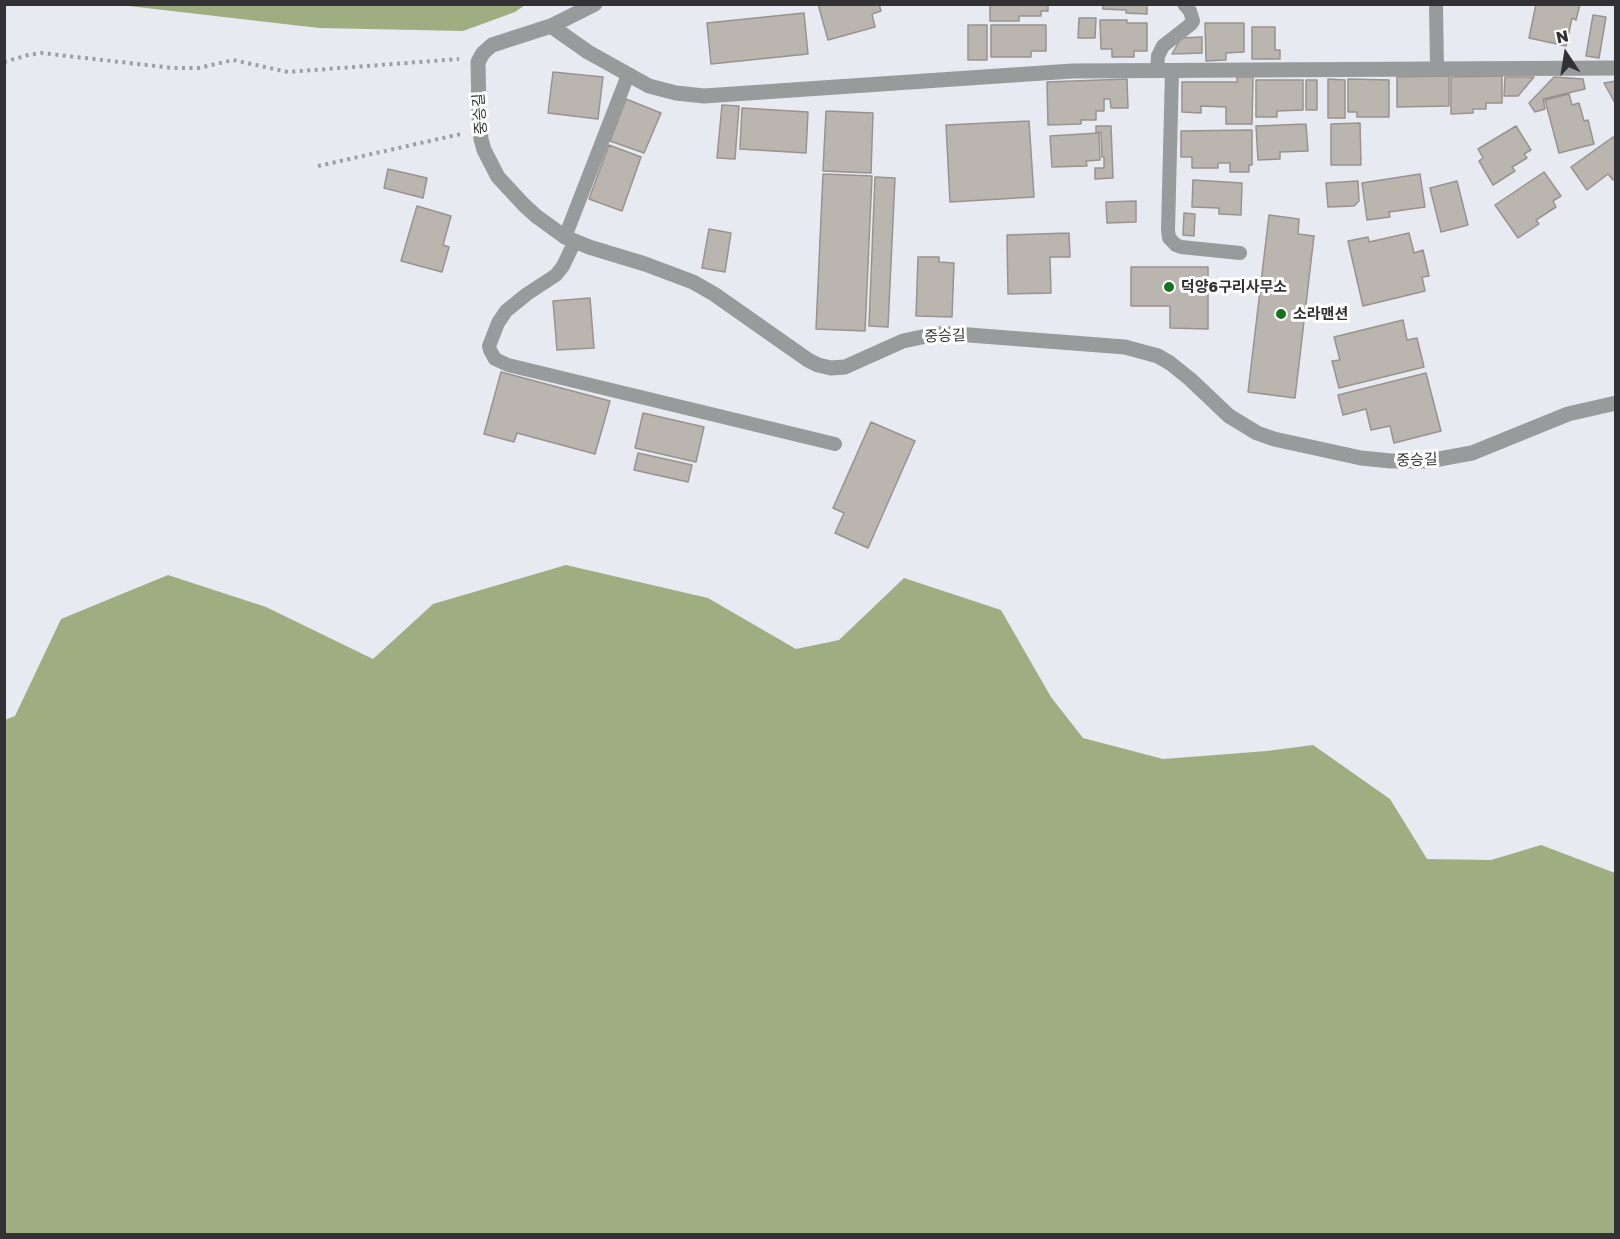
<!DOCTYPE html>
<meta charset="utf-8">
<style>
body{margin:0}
#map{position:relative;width:1620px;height:1239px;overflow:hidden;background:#e8eaf1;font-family:"Golos Text",sans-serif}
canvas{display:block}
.frame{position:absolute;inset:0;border:6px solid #323235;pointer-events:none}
.north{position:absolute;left:1536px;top:24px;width:60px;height:60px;-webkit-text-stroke:4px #fff;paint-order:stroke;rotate:348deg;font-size:16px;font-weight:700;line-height:24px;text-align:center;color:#323235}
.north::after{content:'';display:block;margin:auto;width:21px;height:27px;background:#323235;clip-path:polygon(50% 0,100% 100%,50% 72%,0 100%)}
</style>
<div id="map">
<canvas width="1620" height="1239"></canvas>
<div class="frame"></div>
<div class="north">N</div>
</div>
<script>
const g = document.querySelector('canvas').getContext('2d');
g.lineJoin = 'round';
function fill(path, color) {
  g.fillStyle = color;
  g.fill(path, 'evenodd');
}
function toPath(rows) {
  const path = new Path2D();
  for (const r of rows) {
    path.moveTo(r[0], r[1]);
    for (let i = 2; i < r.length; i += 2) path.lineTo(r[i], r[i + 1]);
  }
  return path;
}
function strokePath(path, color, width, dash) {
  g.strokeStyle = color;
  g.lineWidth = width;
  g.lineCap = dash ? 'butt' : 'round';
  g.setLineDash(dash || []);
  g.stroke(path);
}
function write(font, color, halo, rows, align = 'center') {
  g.font = font + ' "Golos Text","Noto Sans KR",sans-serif';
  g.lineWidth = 6;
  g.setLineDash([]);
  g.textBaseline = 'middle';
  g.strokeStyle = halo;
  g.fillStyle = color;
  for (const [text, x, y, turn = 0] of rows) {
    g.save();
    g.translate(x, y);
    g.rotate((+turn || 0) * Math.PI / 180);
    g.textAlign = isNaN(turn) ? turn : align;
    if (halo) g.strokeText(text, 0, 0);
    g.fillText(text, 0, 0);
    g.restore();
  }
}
const forest = toPath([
 [120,5,525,5,515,12,463,31,319,28],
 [566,565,708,598,796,649,839,640,904,578,1001,610,1051,697,1083,738,1163,759,1267,751,1313,745,1390,799,1427,859,1491,860,1541,845,1615,873,1615,1234,5,1234,5,720,15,716,61,619,168,575,266,607,373,659,433,604]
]);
const building = toPath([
 [818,4,879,4,881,11,872,14,875,27,828,40,818,4],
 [990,4,1048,4,1048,11,1041,11,1041,16,1019,16,1019,21,990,21,990,4],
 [1147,4,1147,14,1126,13,1126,10,1103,9,1103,5,1094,5,1147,4],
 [1536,4,1580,4,1576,20,1572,18,1566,46,1529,38,1536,4],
 [804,13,808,54,711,64,707,23,804,13],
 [1593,15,1606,17,1599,58,1586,56,1593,15],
 [1079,18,1096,18,1095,38,1078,38,1079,18],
 [1100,20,1127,20,1127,23,1147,23,1147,51,1134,51,1134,57,1112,57,1112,49,1101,49,1100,20],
 [1205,23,1244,23,1244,52,1226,53,1226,60,1206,61,1205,23],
 [968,25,987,25,987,60,968,60,968,25],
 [991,25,1046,25,1046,51,1031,51,1031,57,991,57,991,25],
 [1252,27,1275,27,1275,50,1280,50,1280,59,1252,59,1252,27],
 [1202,37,1202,53,1172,54,1181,38,1202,37],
 [553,72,603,77,598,119,548,113,553,72],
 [1449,76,1449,106,1397,107,1397,77,1449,76],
 [1502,76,1502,103,1486,103,1486,109,1473,109,1473,113,1451,114,1451,77,1502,76],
 [1237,77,1253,77,1252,124,1226,124,1226,107,1201,106,1201,113,1182,112,1182,82,1237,82,1237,77],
 [1505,77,1534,77,1518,96,1504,96,1505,77],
 [1554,77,1583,79,1585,89,1543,99,1545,109,1535,112,1529,103,1554,77],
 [1127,79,1128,108,1111,108,1110,99,1104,99,1104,111,1096,111,1096,120,1081,120,1081,124,1048,125,1047,82,1127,79],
 [1328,79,1345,80,1345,118,1328,118,1328,79],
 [1348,79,1389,80,1389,117,1357,117,1357,112,1348,112,1348,79],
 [1256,80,1303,80,1303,110,1277,111,1277,117,1256,117,1256,80],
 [1306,80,1317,80,1317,110,1306,110,1306,80],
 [1616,81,1616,103,1615,103,1604,83,1616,81],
 [1569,94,1572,105,1579,103,1584,121,1588,120,1594,144,1559,153,1545,100,1569,94],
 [626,99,661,113,644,153,610,141,626,99],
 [722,105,739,106,735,159,717,158,722,105],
 [742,108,808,112,806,153,740,149,742,108],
 [826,111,873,113,871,173,823,171,826,111],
 [1029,121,1034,197,950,202,946,125,1029,121],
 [1360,123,1361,165,1331,165,1331,124,1360,123],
 [1306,124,1308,151,1280,152,1280,159,1258,160,1256,126,1306,124],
 [1096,126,1111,126,1113,178,1095,179,1095,168,1104,168,1104,157,1102,157,1101,132,1096,133,1096,126],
 [1516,126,1531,150,1524,154,1527,158,1512,167,1515,171,1493,185,1479,161,1483,158,1478,149,1516,126],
 [1252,130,1252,165,1249,165,1249,172,1230,172,1230,163,1218,163,1218,168,1192,168,1192,157,1181,157,1181,131,1252,130],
 [1099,133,1100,160,1086,161,1087,166,1052,167,1050,136,1099,133],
 [1613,137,1616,141,1616,178,1613,180,1608,174,1587,190,1571,167,1613,137],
 [609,145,641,157,622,211,589,199,609,145],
 [388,169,427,178,423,198,384,188,388,169],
 [1544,172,1561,196,1553,201,1556,207,1536,220,1539,224,1518,238,1495,205,1544,172],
 [823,174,872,176,865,331,816,329,823,174],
 [1420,174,1425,207,1389,212,1390,217,1367,220,1362,183,1420,174],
 [875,177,895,178,888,327,869,326,875,177],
 [1193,180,1242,183,1241,215,1219,214,1219,208,1192,207,1193,180],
 [1358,181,1359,201,1354,206,1328,207,1326,183,1358,181],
 [1457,181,1468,225,1441,232,1430,188,1457,181],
 [1136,201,1136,222,1107,223,1106,202,1136,201],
 [417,206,451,216,443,245,449,247,442,272,401,261,417,206],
 [1184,213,1195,214,1194,236,1183,235,1184,213],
 [1269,215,1299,219,1298,234,1314,236,1295,398,1248,392,1269,215],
 [709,229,731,233,725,272,702,268,709,229],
 [1069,233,1070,257,1050,257,1051,293,1008,294,1007,235,1069,233],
 [1409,233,1414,253,1423,250,1429,276,1422,277,1425,291,1363,306,1348,241,1368,237,1369,242,1409,233],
 [918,257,939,257,939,262,954,263,952,317,916,316,918,257],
 [1131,267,1208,267,1208,329,1170,328,1170,306,1131,306,1131,267],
 [590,298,594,348,557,350,553,301,590,298],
 [1403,320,1407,340,1417,338,1424,367,1339,388,1332,361,1340,360,1334,337,1403,320],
 [501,372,610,401,595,454,517,433,514,442,484,434,501,372],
 [1426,373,1441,431,1394,443,1390,426,1371,430,1366,409,1343,415,1338,395,1426,373],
 [643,413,704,427,696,462,635,448,643,413],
 [871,422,915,441,868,548,835,533,844,513,833,508,871,422],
 [638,453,692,465,688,482,634,470,638,453]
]);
const path = toPath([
 [4,62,28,55,41,53,173,68,199,68,233,60,288,72,459,59],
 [318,166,461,134]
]);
const lane = toPath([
 [1436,4,1437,69],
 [1157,71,1158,56,1163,46,1191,24,1193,21,1190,11,1184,4],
 [1172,71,1168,230,1169,238,1176,245,1181,247,1240,253],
 [565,237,628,75],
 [575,241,563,266,556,275,527,294,506,311,498,323,489,346,490,350,495,359,508,365,835,444]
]);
const street = toPath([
 [551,26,595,4],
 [1616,68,1072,71,704,96,676,93,649,86,588,52,551,26,492,45,483,53,478,62,479,117,481,139,484,150,498,177,524,205,536,216,565,237,589,247,645,264,693,282,714,294,808,360,818,365,831,368,845,367,903,341,936,334,956,334,1125,347,1158,356,1170,363,1190,379,1229,416,1257,433,1274,439,1361,458,1391,461,1428,461,1472,453,1568,414,1616,403]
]);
const markers = [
 [1169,287,6,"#187320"],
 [1281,314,6,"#187320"]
];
const streetNames = [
 ["중승길",480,114,-94],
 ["중승길",945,336,-2],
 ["중승길",1417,460,-2]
];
const poiNames = [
 ["덕양6구리사무소",1181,287],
 ["소라맨션",1293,314]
];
fill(forest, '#9eae80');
fill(building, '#bbb5b0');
strokePath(building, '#98938e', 1.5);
strokePath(path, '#9e9fa4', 4, [3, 4.5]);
strokePath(lane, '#989b9c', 14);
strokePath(street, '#989b9c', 15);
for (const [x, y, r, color] of markers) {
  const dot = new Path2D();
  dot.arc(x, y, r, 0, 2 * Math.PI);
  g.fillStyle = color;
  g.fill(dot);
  strokePath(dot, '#fff', 2);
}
write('15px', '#323235', '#fff', streetNames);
write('bold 15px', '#323235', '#fff', poiNames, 'left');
</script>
